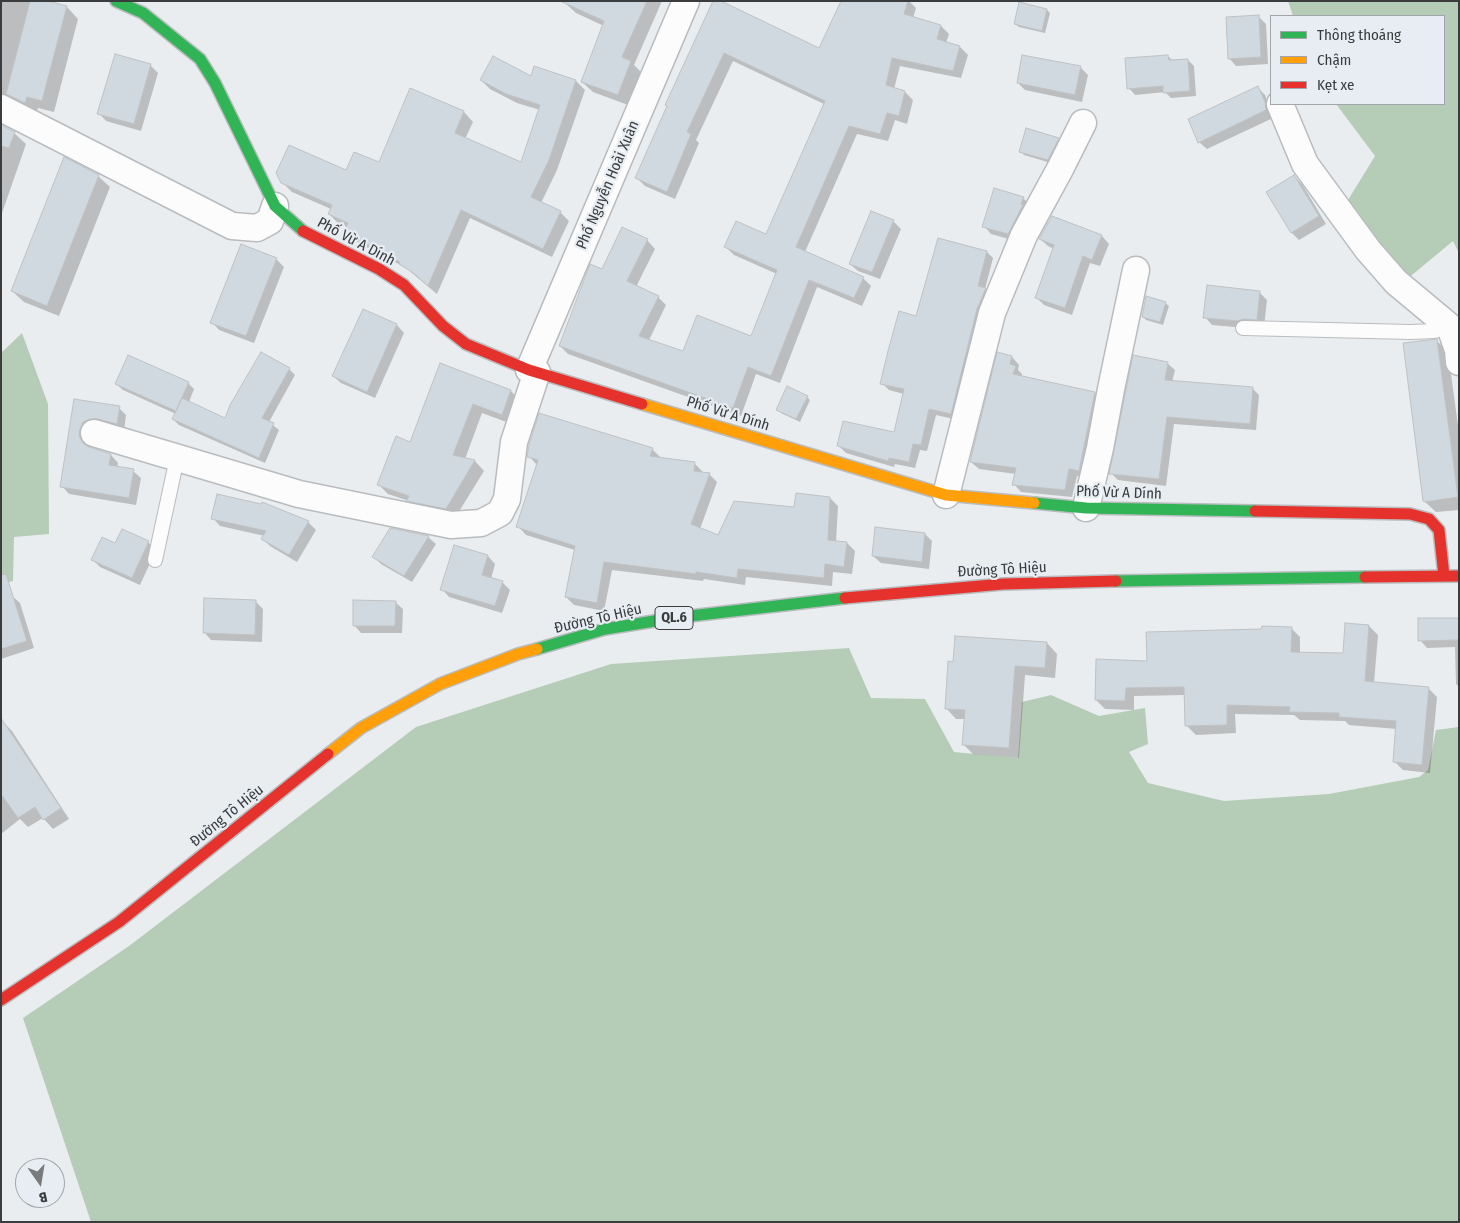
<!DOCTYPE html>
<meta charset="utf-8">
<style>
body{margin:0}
#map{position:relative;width:1460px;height:1223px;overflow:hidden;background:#eaedef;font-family:"Fira Sans Condensed",sans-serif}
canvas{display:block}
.frame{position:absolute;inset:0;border:2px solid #3a3c3e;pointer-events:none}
.legend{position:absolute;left:1270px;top:15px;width:175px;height:90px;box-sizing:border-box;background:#e7edf2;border:1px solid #a2a6aa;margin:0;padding:6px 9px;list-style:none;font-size:15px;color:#3a3c3e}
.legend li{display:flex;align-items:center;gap:10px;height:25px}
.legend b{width:25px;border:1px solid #a2a6aa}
.north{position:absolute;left:15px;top:1158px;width:50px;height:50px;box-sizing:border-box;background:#e7edf2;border:1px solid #a2a6aa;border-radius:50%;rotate:167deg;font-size:14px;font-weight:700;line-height:20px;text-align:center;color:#3a3c3e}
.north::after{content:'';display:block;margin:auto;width:18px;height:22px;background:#787a7c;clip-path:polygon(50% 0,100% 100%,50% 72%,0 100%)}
</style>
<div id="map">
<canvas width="1460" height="1223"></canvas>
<div class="frame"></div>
<ul class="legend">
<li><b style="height:6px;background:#30b455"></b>Thông thoáng</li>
<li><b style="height:6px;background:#ff9f0a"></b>Chậm</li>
<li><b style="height:6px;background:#e5322d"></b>Kẹt xe</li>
</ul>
<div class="north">B</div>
</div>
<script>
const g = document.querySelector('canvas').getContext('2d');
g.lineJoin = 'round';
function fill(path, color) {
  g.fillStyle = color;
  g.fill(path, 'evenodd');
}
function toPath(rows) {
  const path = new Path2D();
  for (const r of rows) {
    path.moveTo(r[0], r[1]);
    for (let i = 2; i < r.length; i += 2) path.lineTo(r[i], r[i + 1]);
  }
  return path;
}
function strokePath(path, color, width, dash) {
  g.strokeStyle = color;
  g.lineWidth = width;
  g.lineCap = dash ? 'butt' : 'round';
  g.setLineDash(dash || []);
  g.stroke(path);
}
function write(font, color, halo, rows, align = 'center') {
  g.font = font + ' "Fira Sans Condensed",sans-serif';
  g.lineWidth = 4.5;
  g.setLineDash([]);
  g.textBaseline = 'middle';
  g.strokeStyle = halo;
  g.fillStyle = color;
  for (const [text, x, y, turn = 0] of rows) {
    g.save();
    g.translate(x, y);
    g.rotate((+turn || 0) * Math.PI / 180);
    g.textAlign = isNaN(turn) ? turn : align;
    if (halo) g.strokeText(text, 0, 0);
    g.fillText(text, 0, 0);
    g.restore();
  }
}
const forest = toPath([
 [1288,1,1459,1,1459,253,1453,241,1406,280,1348,200,1375,156,1336,104,1444,104,1444,16,1293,16],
 [22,333,48,404,49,534,14,537,13,581,1,584,1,353],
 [849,648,871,698,925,699,954,752,1018,758,1022,702,1051,695,1099,716,1145,708,1148,744,1129,752,1148,783,1224,801,1329,794,1419,777,1428,770,1436,730,1459,727,1459,1222,91,1222,23,1018,129,946,416,727,611,664]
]);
const shadow = toPath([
 [1,1,43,1,67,7,78,19,54,112,38,108,36,114,1,110],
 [566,1,662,1,634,65,641,72,628,105,593,92,582,82,604,26,576,13,565,3],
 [715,1,819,49,876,1,909,1,916,8,913,18,941,26,949,34,946,43,960,47,968,55,961,78,900,66,894,89,905,92,913,100,907,124,895,120,888,141,857,134,805,252,863,278,871,286,862,306,817,287,780,383,756,374,741,416,568,354,560,346,602,271,647,240,655,249,636,287,658,297,666,305,649,340,684,353,752,337,777,274,734,255,726,247,766,236,824,104,733,61,696,140,699,143,675,199,645,186,637,178],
 [1047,10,1050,13,1045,33,1019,27,1015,24],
 [1259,17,1266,24,1268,64,1236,66,1229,58],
 [116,55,151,66,158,73,141,131,106,121,99,113],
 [1168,56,1173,61,1188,60,1194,66,1196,96,1171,98,1165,92,1135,95,1129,88],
 [1080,67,1088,75,1082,102,1025,90,1018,83],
 [532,78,576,81,585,90,557,170,541,203,560,212,569,221,552,257,470,218,437,294,406,268,355,241,346,232,348,227,338,223,329,214,331,209,292,192,282,182,347,172,379,164,411,90,464,112,473,122,465,139,522,164,540,110,517,103,490,89,481,80],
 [1258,88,1265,95,1272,111,1273,118,1207,149,1199,142],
 [1,126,14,133,26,144,1,216],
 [1058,139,1061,142,1051,163,1024,155,1020,151],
 [98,176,110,187,59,316,24,302,12,291],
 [1295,177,1302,184,1326,224,1299,240,1292,233,1268,193],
 [1023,198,1030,205,1016,241,991,234,984,226],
 [1052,217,1102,236,1109,244,1100,266,1090,263,1072,315,1044,305,1037,298,1054,249,1048,246,1040,239],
 [893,221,901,229,880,279,858,271,850,264],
 [987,252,993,258,985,289,992,296,958,420,936,415,927,451,920,450,915,468,895,464,894,467,846,453,839,446,895,434,904,394,889,390,882,383,917,317],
 [276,259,284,267,254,343,219,330,212,322],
 [1259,292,1267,300,1264,327,1246,328,1212,325,1205,317],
 [1165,303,1169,306,1163,325,1146,320,1143,316],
 [363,310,397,325,404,333,375,398,341,383,333,376],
 [1437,341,1448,352,1459,433,1459,510,1436,512,1424,501],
 [998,354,1012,357,1019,365,1018,370,1022,374,1022,377,1095,393,1102,400,1087,477,1077,476,1072,497,1021,492,1014,484,1016,474,979,469,971,462],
 [1167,363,1175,370,1172,382,1252,388,1259,395,1256,430,1174,424,1166,486,1118,480,1111,473],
 [441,365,511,391,520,401,512,424,482,413,465,459,475,461,484,471,455,518,417,510,409,501,388,494,378,484,411,444],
 [289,369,295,375,269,422,279,430,265,463,179,425,173,419,176,414,123,390,116,384,188,383,194,389,189,402,226,419],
 [807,397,810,400,800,422,781,413,778,409],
 [75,401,119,408,126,415,124,431,87,437,87,446,88,448,111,455,118,463,117,468,133,471,141,478,136,505,69,494,62,486],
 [652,449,660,457,660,459,694,463,702,471,702,473,709,474,717,482,700,529,719,536,795,508,830,498,838,506,836,542,847,543,855,551,852,574,833,572,832,586,746,577,745,585,704,579,703,581,612,570,604,611,574,605,566,597,575,550,526,535,518,526,537,465,529,456],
 [213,518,308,522,316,530,297,562,270,546,263,539,265,536,220,526],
 [925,534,932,541,929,569,881,563,873,556],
 [428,537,436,544,412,582,381,564,374,557],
 [148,542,156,550,140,585,100,567,93,560,116,544],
 [455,546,488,556,495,564,491,579,502,582,510,590,502,613,449,597,442,589],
 [12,596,20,603,34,648,1,659,1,599],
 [255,601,263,609,262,642,211,640,204,632],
 [395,602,403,609,402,633,361,633,354,625],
 [1459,619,1459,687,1456,684,1455,647,1427,648,1420,640],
 [1369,626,1378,635,1374,683,1428,688,1437,697,1430,773,1403,770,1394,761,1397,729,1349,725,1345,721,1300,720,1294,715,1235,714,1236,733,1196,735,1186,725,1186,695,1134,696,1134,710,1105,709,1096,700,1148,662,1263,630,1291,628,1300,637,1300,653,1345,654],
 [1047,643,1057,654,1055,678,1025,675,1019,758,973,754,963,744,965,719,956,719,946,708,955,663],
 [2,721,12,731,69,819,53,829,43,818,28,827,20,819,1,834]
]);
const building = toPath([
 [30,1,48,1,67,6,42,101,27,97,25,103,6,94,30,1],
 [560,1,647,1,622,57,631,61,618,95,581,82,604,21,560,1],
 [713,1,721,1,819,48,841,1,908,1,904,14,941,25,937,39,960,46,953,71,892,58,886,85,905,91,899,116,887,113,880,134,849,126,796,247,864,277,854,298,809,280,771,376,748,367,733,408,559,346,590,264,602,269,622,227,648,239,627,281,659,296,639,336,683,351,697,315,751,336,777,270,724,247,736,221,766,234,825,101,724,53,687,132,691,134,667,192,635,178,667,106,665,105,713,1],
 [1019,2,1047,9,1042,31,1014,24,1019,2],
 [1259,15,1261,57,1228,59,1226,17,1259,15],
 [115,54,151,64,134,124,97,114,115,54],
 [1022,55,1081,66,1075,95,1017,83,1022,55],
 [1168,55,1169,60,1188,59,1190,91,1163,93,1163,86,1127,89,1125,58,1168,55],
 [493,56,531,76,534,66,576,80,549,160,531,197,561,211,543,249,461,210,428,286,412,272,399,264,400,262,344,232,348,223,328,214,332,205,281,183,276,173,289,145,346,170,354,152,379,162,410,88,464,111,455,133,521,162,540,105,506,94,480,80,493,56],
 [1258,86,1265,102,1266,110,1198,143,1188,119,1258,86],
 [1,125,15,132,9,148,1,146,1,125],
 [1026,128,1059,138,1048,160,1019,152,1026,128],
 [64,157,99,175,47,306,11,291,64,157],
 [1294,175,1319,216,1291,233,1266,192,1294,175],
 [994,188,1024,197,1021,204,1023,205,1008,234,982,227,994,188],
 [871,211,894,220,872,272,849,264,871,211],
 [1052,216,1102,235,1092,260,1083,256,1065,308,1035,298,1054,245,1039,239,1052,216],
 [938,238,987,251,978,286,986,288,977,309,951,414,929,409,921,445,913,444,909,462,889,458,888,461,837,446,843,421,894,432,904,389,880,384,888,351,899,311,916,316,938,238],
 [241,244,277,258,246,336,210,323,241,244],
 [1207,285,1260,291,1257,320,1243,319,1238,321,1203,318,1207,285],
 [1146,296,1166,302,1160,322,1142,317,1146,296],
 [363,309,397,324,367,392,332,376,363,309],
 [1437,339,1458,497,1425,502,1423,501,1403,343,1437,339],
 [261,352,290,368,262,418,274,423,259,458,172,419,182,398,225,418,230,405,261,352],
 [997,352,1012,356,1010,364,1016,366,1013,374,1095,392,1079,471,1069,469,1065,490,1012,485,1016,468,970,462,997,352],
 [128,355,189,382,176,411,115,384,128,355],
 [1133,355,1168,362,1165,380,1253,387,1250,424,1167,417,1159,479,1109,474,1133,355],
 [440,363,511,390,502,415,473,404,453,455,475,460,446,509,406,501,409,496,377,485,396,436,410,442,440,363],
 [787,386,808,396,796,419,776,410,787,386],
 [74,399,120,406,117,424,98,419,90,419,83,422,80,429,79,436,83,443,89,447,111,454,109,465,134,469,129,498,60,487,74,399],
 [539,413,653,448,650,456,695,462,694,471,710,473,691,524,718,535,734,501,794,507,796,493,830,497,828,540,847,542,844,567,825,564,824,578,738,569,737,578,696,572,696,574,604,562,597,603,565,597,575,546,516,527,538,460,527,457,529,445,539,413],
 [217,494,261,504,262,502,309,521,289,555,261,539,266,531,211,519,217,494],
 [875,527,925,533,922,562,872,556,875,527],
 [390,528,429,536,404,576,372,557,390,528],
 [122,529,149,541,132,578,91,560,102,537,115,543,122,529],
 [454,545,488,555,482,575,503,581,495,606,440,590,454,545],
 [6,574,27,641,1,649,1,575,6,574],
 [204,598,256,600,255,635,203,633,204,598],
 [353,600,396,601,395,626,353,626,353,600],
 [1418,618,1459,618,1459,640,1418,641,1418,618],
 [1345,623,1369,625,1365,681,1429,687,1422,765,1393,762,1396,721,1339,717,1339,713,1289,712,1290,707,1227,705,1227,725,1185,726,1184,687,1126,688,1125,701,1095,700,1096,659,1147,661,1146,632,1261,629,1262,626,1292,627,1291,652,1343,653,1345,623],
 [955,636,1047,642,1045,668,1015,666,1009,748,962,745,965,710,945,709,948,661,953,662,955,636],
 [1,718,61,808,43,820,35,807,18,818,1,794,1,718]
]);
const lane = toPath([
 [1243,328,1411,332,1434,331,1450,327],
 [155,560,177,458]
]);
const street = toPath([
 [1280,104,1305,164,1368,250,1396,282,1450,327,1458,350,1459,362],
 [1,108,232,226,257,228,270,221,275,206],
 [529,370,686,1],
 [94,433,299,494,451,525,481,523,500,513,507,499,514,442,537,372],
 [946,495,992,313,1024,235,1060,169,1083,123],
 [1086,508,1100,448,1111,389,1136,270]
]);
const fast = toPath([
 [116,1,143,13,200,59,215,83,275,206,303,231],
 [1034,503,1086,508,1255,511],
 [1116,581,1365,577],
 [537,649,605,629,673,618,845,598]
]);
const slow = toPath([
 [642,404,946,495,1034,503],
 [328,754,361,728,440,684,518,654,537,649]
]);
const jam = toPath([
 [303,231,379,269,404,285,443,326,466,344,529,370,642,404],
 [1255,511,1410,514,1429,519,1439,530,1444,576],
 [1365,577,1459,576],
 [845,598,1003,584,1116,581],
 [1,1000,119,922,328,754]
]);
const shields = [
 [674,618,38]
];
const shieldNames = [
 ["QL.6",674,618]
];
const streetNames = [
 ["Phố Nguyễn Hoài Xuân",608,185,-67],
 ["Phố Vừ A Dính",356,242,28],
 ["Phố Vừ A Dính",728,414,17],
 ["Phố Vừ A Dính",1119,493,2],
 ["Đường Tô Hiệu",1002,570,-3],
 ["Đường Tô Hiệu",598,619,-13],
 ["Đường Tô Hiệu",227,816,-39]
];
fill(forest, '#b5cdb6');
fill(shadow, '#0003');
fill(building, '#d0d9e0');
strokePath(building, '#bfc1c3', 1);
strokePath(lane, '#b9bcbe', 16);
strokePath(street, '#b9bcbe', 29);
strokePath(fast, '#b9bcbe', 14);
strokePath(slow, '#b9bcbe', 14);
strokePath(jam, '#b9bcbe', 14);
strokePath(lane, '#fcfcfd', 14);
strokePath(street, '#fcfcfd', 26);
strokePath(fast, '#30b455', 11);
strokePath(slow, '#ff9f0a', 11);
strokePath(jam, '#e5322d', 11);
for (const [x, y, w] of shields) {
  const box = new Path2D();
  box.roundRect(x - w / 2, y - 11.5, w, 23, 4);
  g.fillStyle = '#e7edf2';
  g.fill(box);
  strokePath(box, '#3a3c3e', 1);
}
write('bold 14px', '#3a3c3e', null, shieldNames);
write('15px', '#3a3c3e', '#e7edf2', streetNames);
</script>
